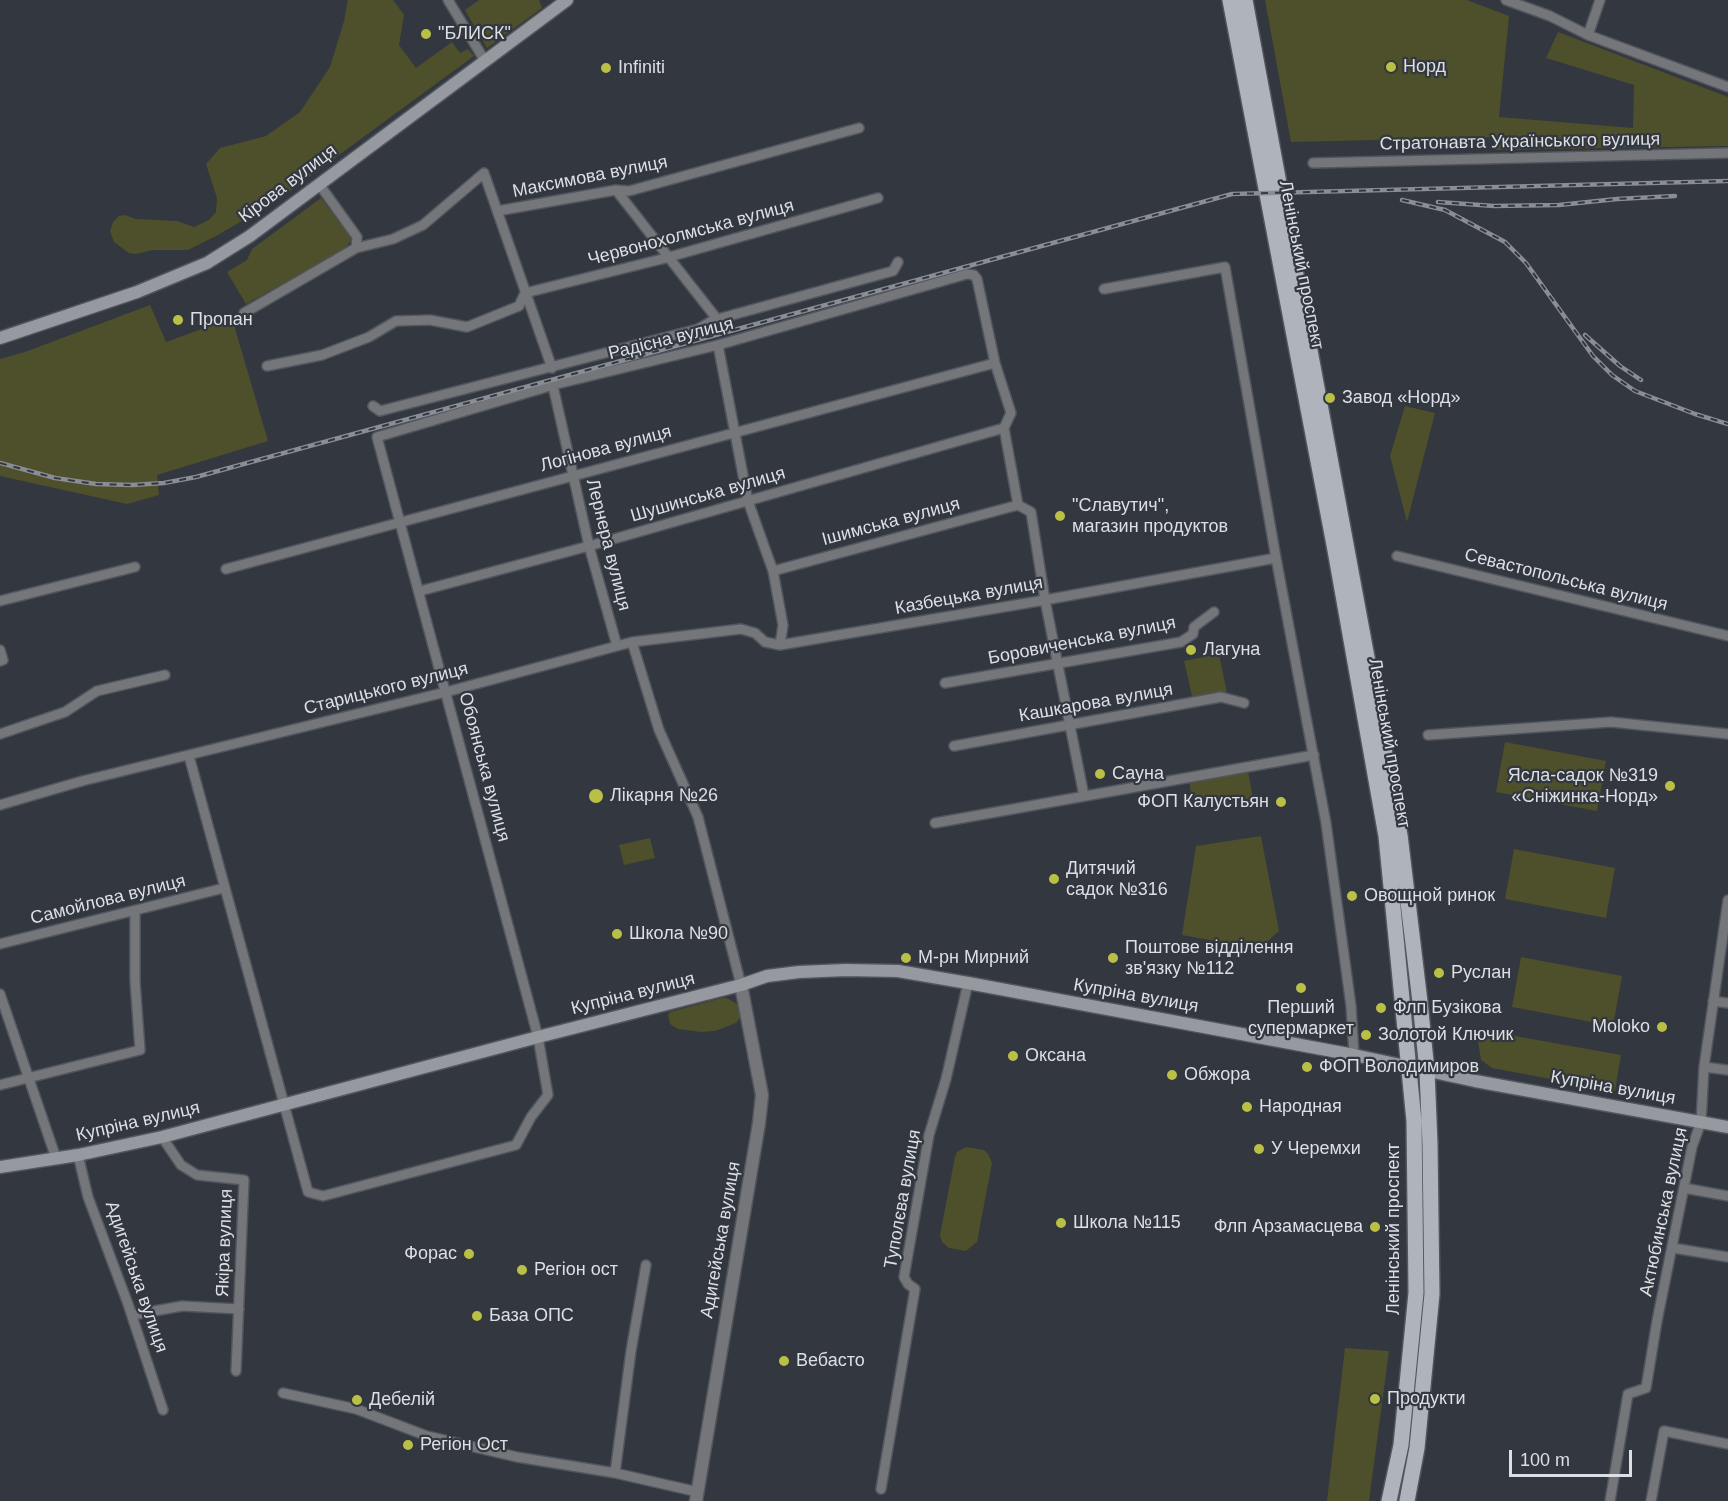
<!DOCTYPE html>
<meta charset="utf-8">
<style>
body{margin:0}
#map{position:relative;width:1728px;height:1501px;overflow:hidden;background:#33373f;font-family:Arial,sans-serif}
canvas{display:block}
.scale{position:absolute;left:1509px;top:1450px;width:123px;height:27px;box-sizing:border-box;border:3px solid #dcdfe4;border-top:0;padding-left:8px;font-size:18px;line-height:21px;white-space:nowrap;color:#dcdfe4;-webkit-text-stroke:4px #33373f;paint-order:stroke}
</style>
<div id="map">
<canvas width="1728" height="1501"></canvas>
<div class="scale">100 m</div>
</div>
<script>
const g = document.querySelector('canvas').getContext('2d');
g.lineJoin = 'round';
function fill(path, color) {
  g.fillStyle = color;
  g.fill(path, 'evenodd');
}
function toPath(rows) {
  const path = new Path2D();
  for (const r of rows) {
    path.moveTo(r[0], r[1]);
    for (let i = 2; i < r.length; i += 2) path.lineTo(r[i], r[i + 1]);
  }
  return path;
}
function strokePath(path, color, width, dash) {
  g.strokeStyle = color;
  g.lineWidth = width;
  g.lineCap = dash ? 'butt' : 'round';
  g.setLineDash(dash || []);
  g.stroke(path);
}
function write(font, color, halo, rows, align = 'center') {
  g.font = font + ' Arial,sans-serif';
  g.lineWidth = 4.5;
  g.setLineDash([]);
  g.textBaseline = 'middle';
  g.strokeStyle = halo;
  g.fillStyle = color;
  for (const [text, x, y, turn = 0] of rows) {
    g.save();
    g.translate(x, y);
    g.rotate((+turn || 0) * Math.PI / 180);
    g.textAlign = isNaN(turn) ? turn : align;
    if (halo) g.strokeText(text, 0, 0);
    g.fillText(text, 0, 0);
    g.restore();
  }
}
const green = toPath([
 [348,0,393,0,404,15,399,45,416,68,452,42,460,53,468,49,474,56,279,199,218,235,188,250,152,250,137,254,129,253,114,242,110,231,113,222,119,216,125,215,136,219,177,221,194,227,209,220,216,212,217,198,206,164,220,148,266,136,300,112,330,67,344,21],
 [479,0,539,0,542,8,487,48,465,10],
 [1265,0,1467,0,1509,16,1499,117,1633,128,1634,85,1546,58,1558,32,1728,97,1728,146,1496,150,1497,137,1291,142],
 [321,198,352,239,344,250,246,304,227,272,247,260,252,249],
 [150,305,166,342,232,318,268,441,157,475,159,495,127,504,0,476,0,359,25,352],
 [1405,406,1435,413,1407,522,1390,456],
 [1219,654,1227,693,1193,700,1184,661],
 [1505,742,1606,761,1597,811,1496,792],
 [1248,771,1253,799,1194,809,1189,781],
 [1261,836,1279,931,1259,949,1182,935,1196,846],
 [650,838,655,858,624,865,619,845],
 [1514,849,1615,868,1606,918,1505,899],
 [1521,957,1622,976,1613,1026,1512,1007],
 [722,998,727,998,740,1006,742,1015,736,1023,715,1031,701,1032,678,1029,670,1024,668,1015,670,1012],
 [1476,1029,1621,1055,1615,1091,1492,1068,1481,1060],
 [966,1147,984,1150,988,1154,992,1163,977,1242,966,1251,949,1248,942,1242,940,1235,955,1157,957,1152],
 [1345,1348,1389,1351,1369,1501,1327,1501]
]);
const minor = toPath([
 [448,0,485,61],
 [1506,0,1550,16,1588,35,1728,87],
 [1588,35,1600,0],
 [1313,163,1728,153],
 [319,184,357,237,356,248],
 [616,190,717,319],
 [497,211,616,190,629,191,859,128],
 [1104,289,1225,267,1276,558,1326,823,1351,1006,1354,1055],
 [244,313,356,248,393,239,423,225,484,173,552,368],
 [718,345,748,501,773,571,783,625,780,645],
 [267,366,322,355,369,337,396,321,430,320,467,327,519,306,525,293,662,259,878,198],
 [557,384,553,386,589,546,617,646],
 [373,406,380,411,698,329,714,320,893,271,898,262],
 [1397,556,1728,636],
 [226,569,995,363],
 [773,571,1018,505],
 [420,591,589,546,1004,428],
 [0,601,135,567],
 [632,642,659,730,698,817,741,985],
 [0,650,3,660,0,661],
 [945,683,1181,642,1193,634,1194,627,1214,612],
 [0,734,65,712,97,691,165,675],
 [1428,735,1611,722,1728,734],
 [954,746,1221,697,1244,703],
 [189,756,308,1192,323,1196,516,1145,531,1117,548,1095,538,1037,377,437,557,384,718,345,967,274,974,275,977,279,995,363,1011,413,1004,428,1018,505,1031,512,1045,600,1084,796],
 [0,805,82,781,446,692,632,642,741,629,755,633,765,642,780,645,1045,600,1276,558],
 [935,823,1314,755],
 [0,944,224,888],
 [0,994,56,1158],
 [1713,1001,1728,1003],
 [1704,1067,1728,1070],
 [0,1085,140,1050,135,981,135,911],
 [162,1137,181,1165,197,1175,244,1180,236,1371],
 [78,1155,88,1197,128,1304,163,1410],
 [1684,1188,1728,1196],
 [1673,1248,1728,1257],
 [132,1315,182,1306,239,1309],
 [283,1393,356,1409,427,1436,517,1457,615,1473,698,1492],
 [615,1473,631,1351,646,1265],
 [881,1489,915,1289,908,1284,904,1277,929,1135,946,1079,968,983],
 [1610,1501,1628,1394,1646,1388,1657,1321,1692,1147,1701,1122,1704,1067,1728,900],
 [1651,1501,1664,1431,1728,1444]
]);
const tertiary = toPath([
 [696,1501,759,1123,762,1095,741,985]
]);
const secondary = toPath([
 [0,338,137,292,207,263,250,236,567,0],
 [0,1167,78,1155,162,1137,538,1037,741,985,767,976,799,972,846,970,898,971,968,983,1354,1055,1475,1081,1728,1127]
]);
const primary = toPath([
 [1230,0,1335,550,1386,836,1414,1121,1416,1293,1401,1445,1389,1501],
 [1245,0,1400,835,1420,1002,1427,1071,1430,1144,1432,1294,1417,1448,1407,1501]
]);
const rail = toPath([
 [1402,200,1445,210,1505,242,1526,263,1593,356,1612,375,1635,391,1695,414,1728,424],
 [1438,202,1494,206,1559,205,1617,199,1675,196],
 [1585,335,1620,366,1641,380],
 [0,463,55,478,96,484,132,485,164,483,196,477,1232,194,1728,181]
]);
const markers = [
 [426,34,6,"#bac045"],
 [1391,67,6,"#bac045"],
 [606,68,6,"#bac045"],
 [178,320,6,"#bac045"],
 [1330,398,6,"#bac045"],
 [1060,516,6,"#bac045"],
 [1191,650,6,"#bac045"],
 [1100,774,6,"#bac045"],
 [1670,786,6,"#bac045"],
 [596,796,8,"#bac045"],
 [1281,802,6,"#bac045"],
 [1054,879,6,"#bac045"],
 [1352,896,6,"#bac045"],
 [617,934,6,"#bac045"],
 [906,958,6,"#bac045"],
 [1113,958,6,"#bac045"],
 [1439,973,6,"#bac045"],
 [1301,988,6,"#bac045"],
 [1381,1008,6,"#bac045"],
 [1662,1027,6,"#bac045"],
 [1366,1035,6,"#bac045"],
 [1013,1056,6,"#bac045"],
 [1307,1067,6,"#bac045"],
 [1172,1075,6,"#bac045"],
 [1247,1107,6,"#bac045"],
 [1259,1149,6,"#bac045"],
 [1061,1223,6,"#bac045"],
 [1375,1227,6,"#bac045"],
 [469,1254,6,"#bac045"],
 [522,1270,6,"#bac045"],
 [477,1316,6,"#bac045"],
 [784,1361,6,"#bac045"],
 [1375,1399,6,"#bac045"],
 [357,1400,6,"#bac045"],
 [408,1445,6,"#bac045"]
];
const poiNames = [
 ["\"БЛИСК\"",438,34],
 ["Норд",1403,67],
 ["Infiniti",618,68],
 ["Пропан",190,320],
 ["Завод «Норд»",1342,398],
 ["\"Славутич\",",1072,506],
 ["магазин продуктов",1072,527],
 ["Лагуна",1203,650],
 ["Сауна",1112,774],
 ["Ясла-садок №319",1658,776,"right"],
 ["«Сніжинка-Норд»",1658,797,"right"],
 ["Лікарня №26",610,796],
 ["ФОП Калустьян",1269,802,"right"],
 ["Дитячий",1066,869],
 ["садок №316",1066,890],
 ["Овощной ринок",1364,896],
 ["Школа №90",629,934],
 ["Поштове відділення",1125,948],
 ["зв'язку №112",1125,969],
 ["М-рн Мирний",918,958],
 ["Руслан",1451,973],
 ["Перший",1301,1008,"center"],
 ["супермаркет",1301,1029,"center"],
 ["Флп Бузікова",1393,1008],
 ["Moloko",1650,1027,"right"],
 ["Золотой Ключик",1378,1035],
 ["Оксана",1025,1056],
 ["ФОП Володимиров",1319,1067],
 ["Обжора",1184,1075],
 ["Народная",1259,1107],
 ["У Черемхи",1271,1149],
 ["Школа №115",1073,1223],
 ["Флп Арзамасцева",1363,1227,"right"],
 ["Форас",457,1254,"right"],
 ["Регіон ост",534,1270],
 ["База ОПС",489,1316],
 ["Вебасто",796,1361],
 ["Продукти",1387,1399],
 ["Дебелій",369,1400],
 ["Регіон Ост",420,1445]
];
const streetNames = [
 ["Стратонавта Українського вулиця",1520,142,-1],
 ["Максимова вулиця",590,177,-11],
 ["Кірова вулиця",288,184,-37],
 ["Червонохолмська вулиця",691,233,-15],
 ["Ленінський проспект",1301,265,79],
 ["Радісна вулиця",671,339,-14],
 ["Логінова вулиця",606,449,-15],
 ["Шушинська вулиця",708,495,-16],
 ["Ішимська вулиця",891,522,-15],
 ["Лернера вулиця",608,545,76],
 ["Севастопольська вулиця",1566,580,14],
 ["Казбецька вулиця",969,596,-10],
 ["Боровиченська вулиця",1082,641,-11],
 ["Старицького вулиця",386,689,-14],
 ["Кашкарова вулиця",1096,703,-10],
 ["Ленінський проспект",1389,743,80],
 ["Обоянська вулиця",484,767,75],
 ["Самойлова вулиця",108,900,-14],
 ["Купріна вулиця",633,994,-14],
 ["Купріна вулиця",1136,996,10],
 ["Купріна вулиця",1613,1088,10],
 ["Купріна вулиця",138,1122,-13],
 ["Туполєва вулиця",903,1199,-80],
 ["Актюбинська вулиця",1664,1212,-78],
 ["Ленінський проспект",1394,1229,-90],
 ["Адигейська вулиця",721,1240,-80],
 ["Якіра вулиця",225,1243,-88],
 ["Адигейська вулиця",136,1277,71]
];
fill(green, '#4d502a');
strokePath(minor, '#51555d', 12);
strokePath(tertiary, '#51555d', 15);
strokePath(secondary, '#51555d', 15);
strokePath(primary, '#51555d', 18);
strokePath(minor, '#74767a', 9);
strokePath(tertiary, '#74767a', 12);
strokePath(secondary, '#96999f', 12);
strokePath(primary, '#afb4bc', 15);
strokePath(rail, '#8a8d94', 4.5);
strokePath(rail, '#33373f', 2, [7]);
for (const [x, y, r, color] of markers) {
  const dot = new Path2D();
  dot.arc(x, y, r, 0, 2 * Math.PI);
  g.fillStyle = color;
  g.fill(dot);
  strokePath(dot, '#33373f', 2);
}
write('18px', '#dcdfe4', '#33373f', poiNames, 'left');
write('18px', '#dcdfe4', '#33373f', streetNames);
</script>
